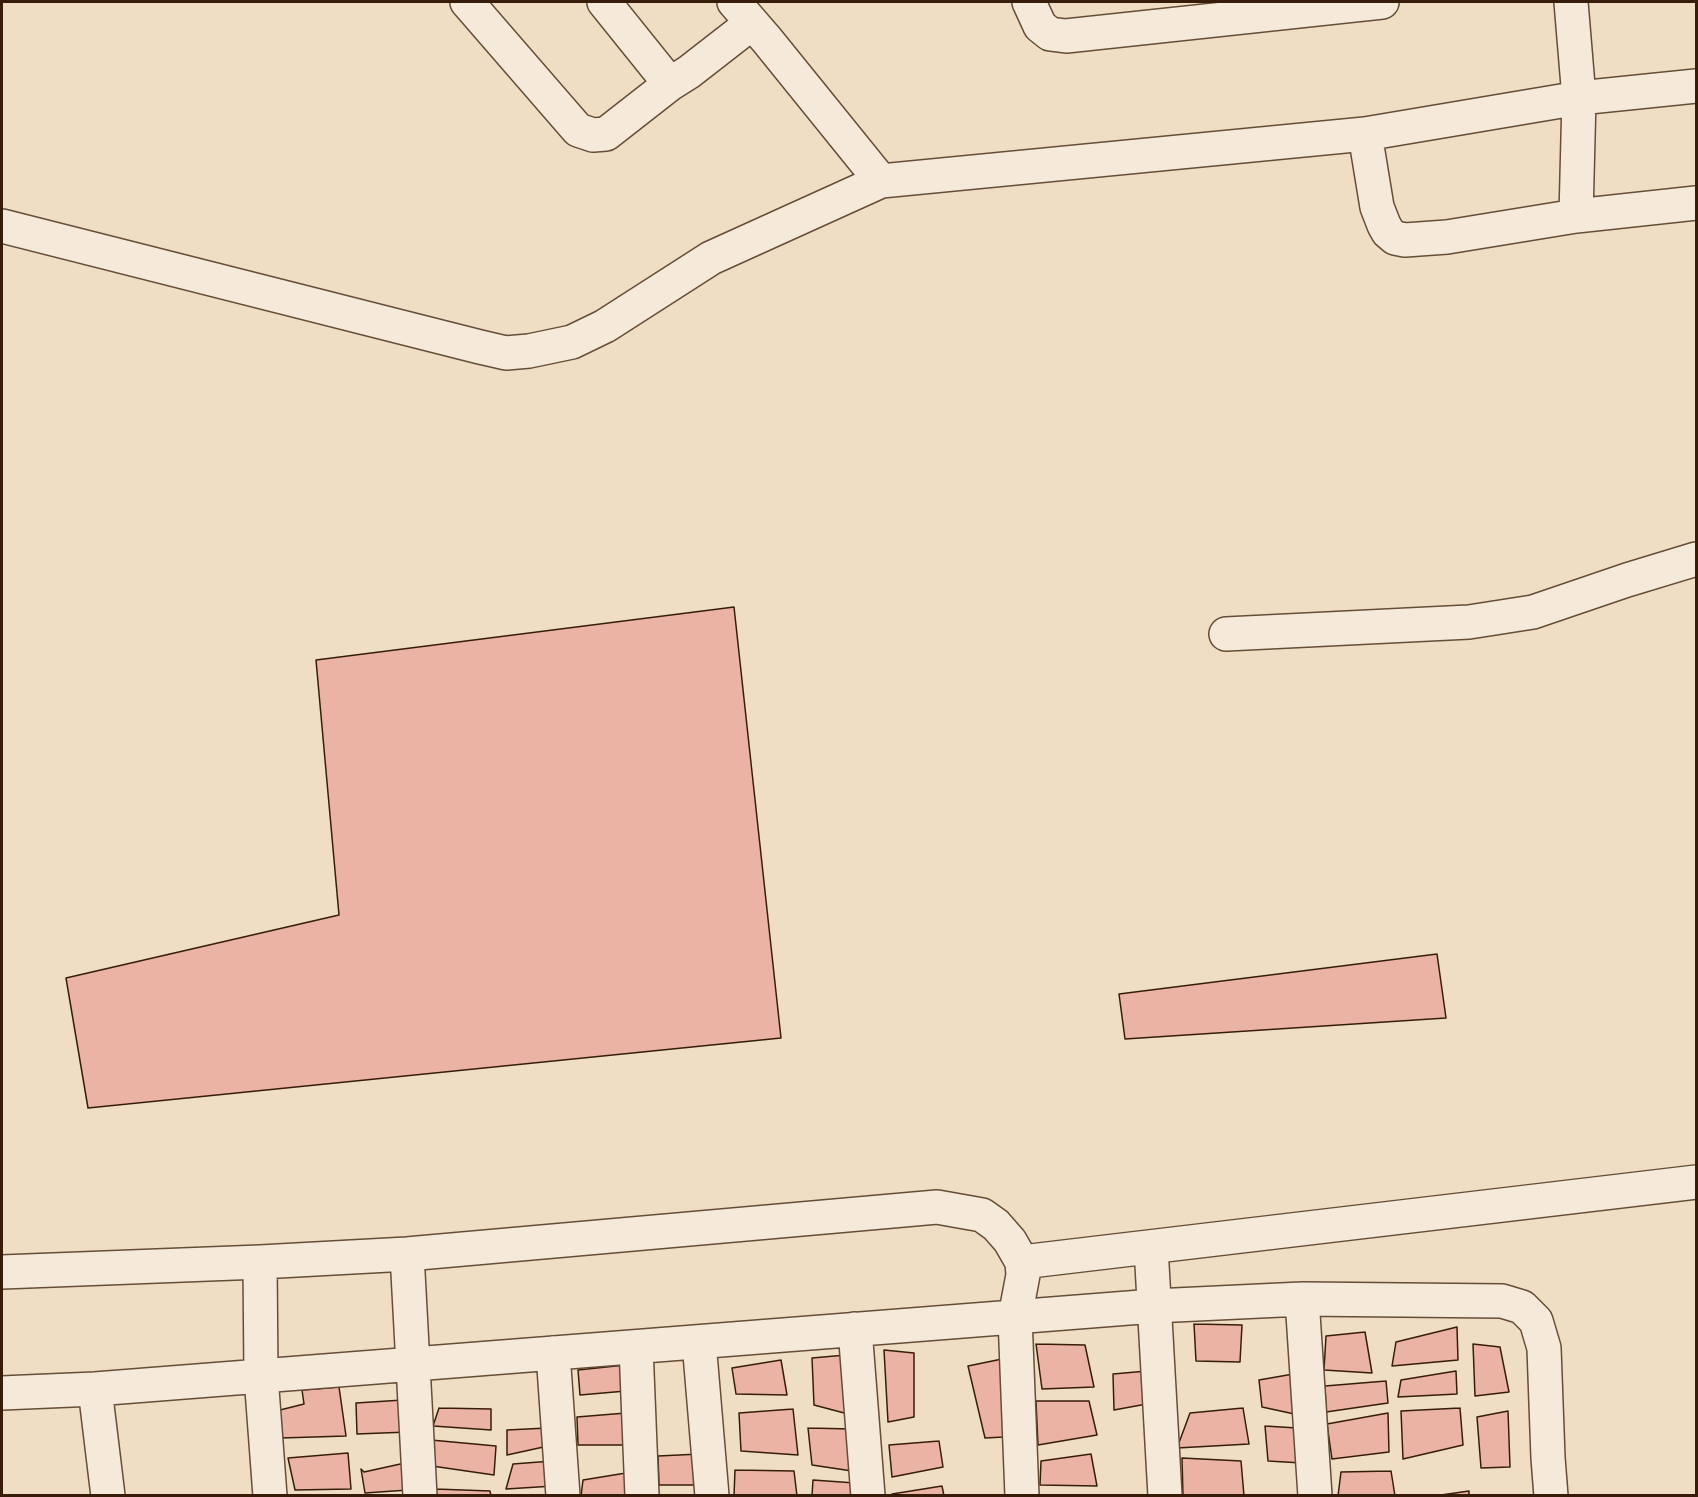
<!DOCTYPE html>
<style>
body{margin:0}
#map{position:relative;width:1698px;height:1497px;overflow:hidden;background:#efdec4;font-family:"IM FELL English",serif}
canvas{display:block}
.frame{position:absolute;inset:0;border:3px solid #371d09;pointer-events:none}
</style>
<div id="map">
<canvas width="1698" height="1497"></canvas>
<div class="frame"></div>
</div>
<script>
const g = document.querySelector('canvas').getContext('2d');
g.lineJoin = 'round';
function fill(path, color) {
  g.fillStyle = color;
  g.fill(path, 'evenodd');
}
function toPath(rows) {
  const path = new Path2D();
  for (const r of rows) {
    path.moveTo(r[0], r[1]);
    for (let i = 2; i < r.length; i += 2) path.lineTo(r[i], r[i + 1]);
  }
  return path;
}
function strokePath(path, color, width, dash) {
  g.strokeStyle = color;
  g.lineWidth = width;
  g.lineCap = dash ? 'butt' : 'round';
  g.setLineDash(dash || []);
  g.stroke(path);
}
const building = toPath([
 [734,607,781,1038,88,1108,66,978,339,915,316,660,734,607],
 [1437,954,1446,1018,1125,1039,1119,994,1437,954],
 [1194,1324,1242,1325,1240,1362,1196,1361,1194,1324],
 [1457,1327,1458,1360,1392,1366,1396,1342,1457,1327],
 [1365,1332,1372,1373,1324,1370,1326,1336,1365,1332],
 [1036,1344,1085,1345,1094,1387,1042,1389,1036,1344],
 [1473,1344,1500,1347,1509,1392,1475,1396,1473,1344],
 [884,1350,914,1353,914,1417,888,1422,884,1350],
 [846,1355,848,1414,814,1405,812,1358,846,1355],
 [1002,1359,1004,1437,985,1438,968,1366,1002,1359],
 [781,1360,787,1395,736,1394,732,1368,781,1360],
 [625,1365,626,1391,580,1395,578,1370,625,1365],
 [1147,1371,1152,1403,1114,1410,1113,1374,1147,1371],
 [1456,1371,1457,1394,1398,1397,1401,1380,1456,1371],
 [1299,1373,1299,1415,1262,1407,1259,1380,1299,1373],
 [1386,1381,1388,1403,1326,1412,1325,1386,1386,1381],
 [339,1387,346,1436,281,1438,276,1411,304,1404,302,1390,339,1387],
 [403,1400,408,1432,357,1434,356,1403,403,1400],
 [1036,1401,1089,1401,1097,1435,1038,1445,1036,1401],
 [439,1408,491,1409,491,1430,433,1426,439,1408],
 [1243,1408,1249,1444,1177,1448,1190,1413,1243,1408],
 [1460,1408,1463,1445,1403,1459,1401,1411,1460,1408],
 [793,1409,798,1455,741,1451,739,1413,793,1409],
 [1508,1411,1510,1467,1481,1468,1477,1417,1508,1411],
 [626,1413,629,1445,578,1445,577,1417,626,1413],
 [1388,1413,1389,1452,1332,1459,1327,1424,1388,1413],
 [1265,1426,1297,1428,1302,1463,1268,1461,1265,1426],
 [547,1428,548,1446,507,1455,507,1430,547,1428],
 [808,1428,852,1429,852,1471,812,1465,808,1428],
 [431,1440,496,1446,494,1475,432,1466,431,1440],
 [939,1441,943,1467,892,1477,889,1445,939,1441],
 [348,1453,351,1489,295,1490,288,1458,348,1453],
 [700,1454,699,1485,659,1485,658,1456,700,1454],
 [1091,1454,1097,1486,1040,1485,1041,1461,1091,1454],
 [1182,1458,1241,1461,1244,1496,1183,1496,1182,1458],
 [552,1461,554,1486,506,1489,513,1464,552,1461],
 [405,1463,408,1490,365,1493,361,1469,364,1472,405,1463],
 [735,1470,794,1471,797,1496,734,1496,735,1470],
 [1391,1471,1395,1496,1338,1496,1341,1472,1391,1471],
 [632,1472,630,1496,581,1496,583,1480,632,1472],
 [813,1480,855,1483,856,1496,812,1496,813,1480],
 [942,1486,944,1496,892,1496,892,1494,942,1486],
 [435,1489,490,1491,491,1496,434,1496,435,1489],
 [1469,1491,1469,1496,1434,1496,1469,1491]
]);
const minor = toPath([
 [467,2,578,130,593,135,606,134,670,84],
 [604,2,670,84,689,72,752,23],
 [734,2,767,40,881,181],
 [1029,2,1040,26,1050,34,1066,36,1382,2],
 [1571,2,1579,98,1576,216],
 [1365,134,1377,207,1384,225,1388,232,1395,238,1405,240,1447,237,1576,216,1696,203],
 [2,226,480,347,506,353,529,351,572,342,605,326,711,258,881,181,1365,134,1579,98,1696,86],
 [1226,634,1469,622,1533,612,1627,580,1696,559],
 [1151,1247,1165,1496],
 [407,1254,420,1496],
 [260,1262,261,1376,270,1496],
 [2,1272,260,1262,407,1254,937,1207,982,1215,996,1225,1010,1241,1022,1262],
 [1302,1299,1315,1496],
 [855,1329,868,1496],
 [699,1342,712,1496],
 [636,1347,642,1496],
 [553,1353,563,1496],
 [95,1389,108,1496],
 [2,1393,95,1389,1154,1306,1302,1299,1502,1301,1522,1307,1536,1321,1544,1348,1548,1458,1551,1496],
 [1022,1496,1015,1317,1023,1275,1022,1262,1696,1182]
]);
fill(building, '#ebb3a4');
strokePath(building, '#371d09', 1.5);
strokePath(minor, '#654d38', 36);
strokePath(minor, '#f5ead9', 33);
</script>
